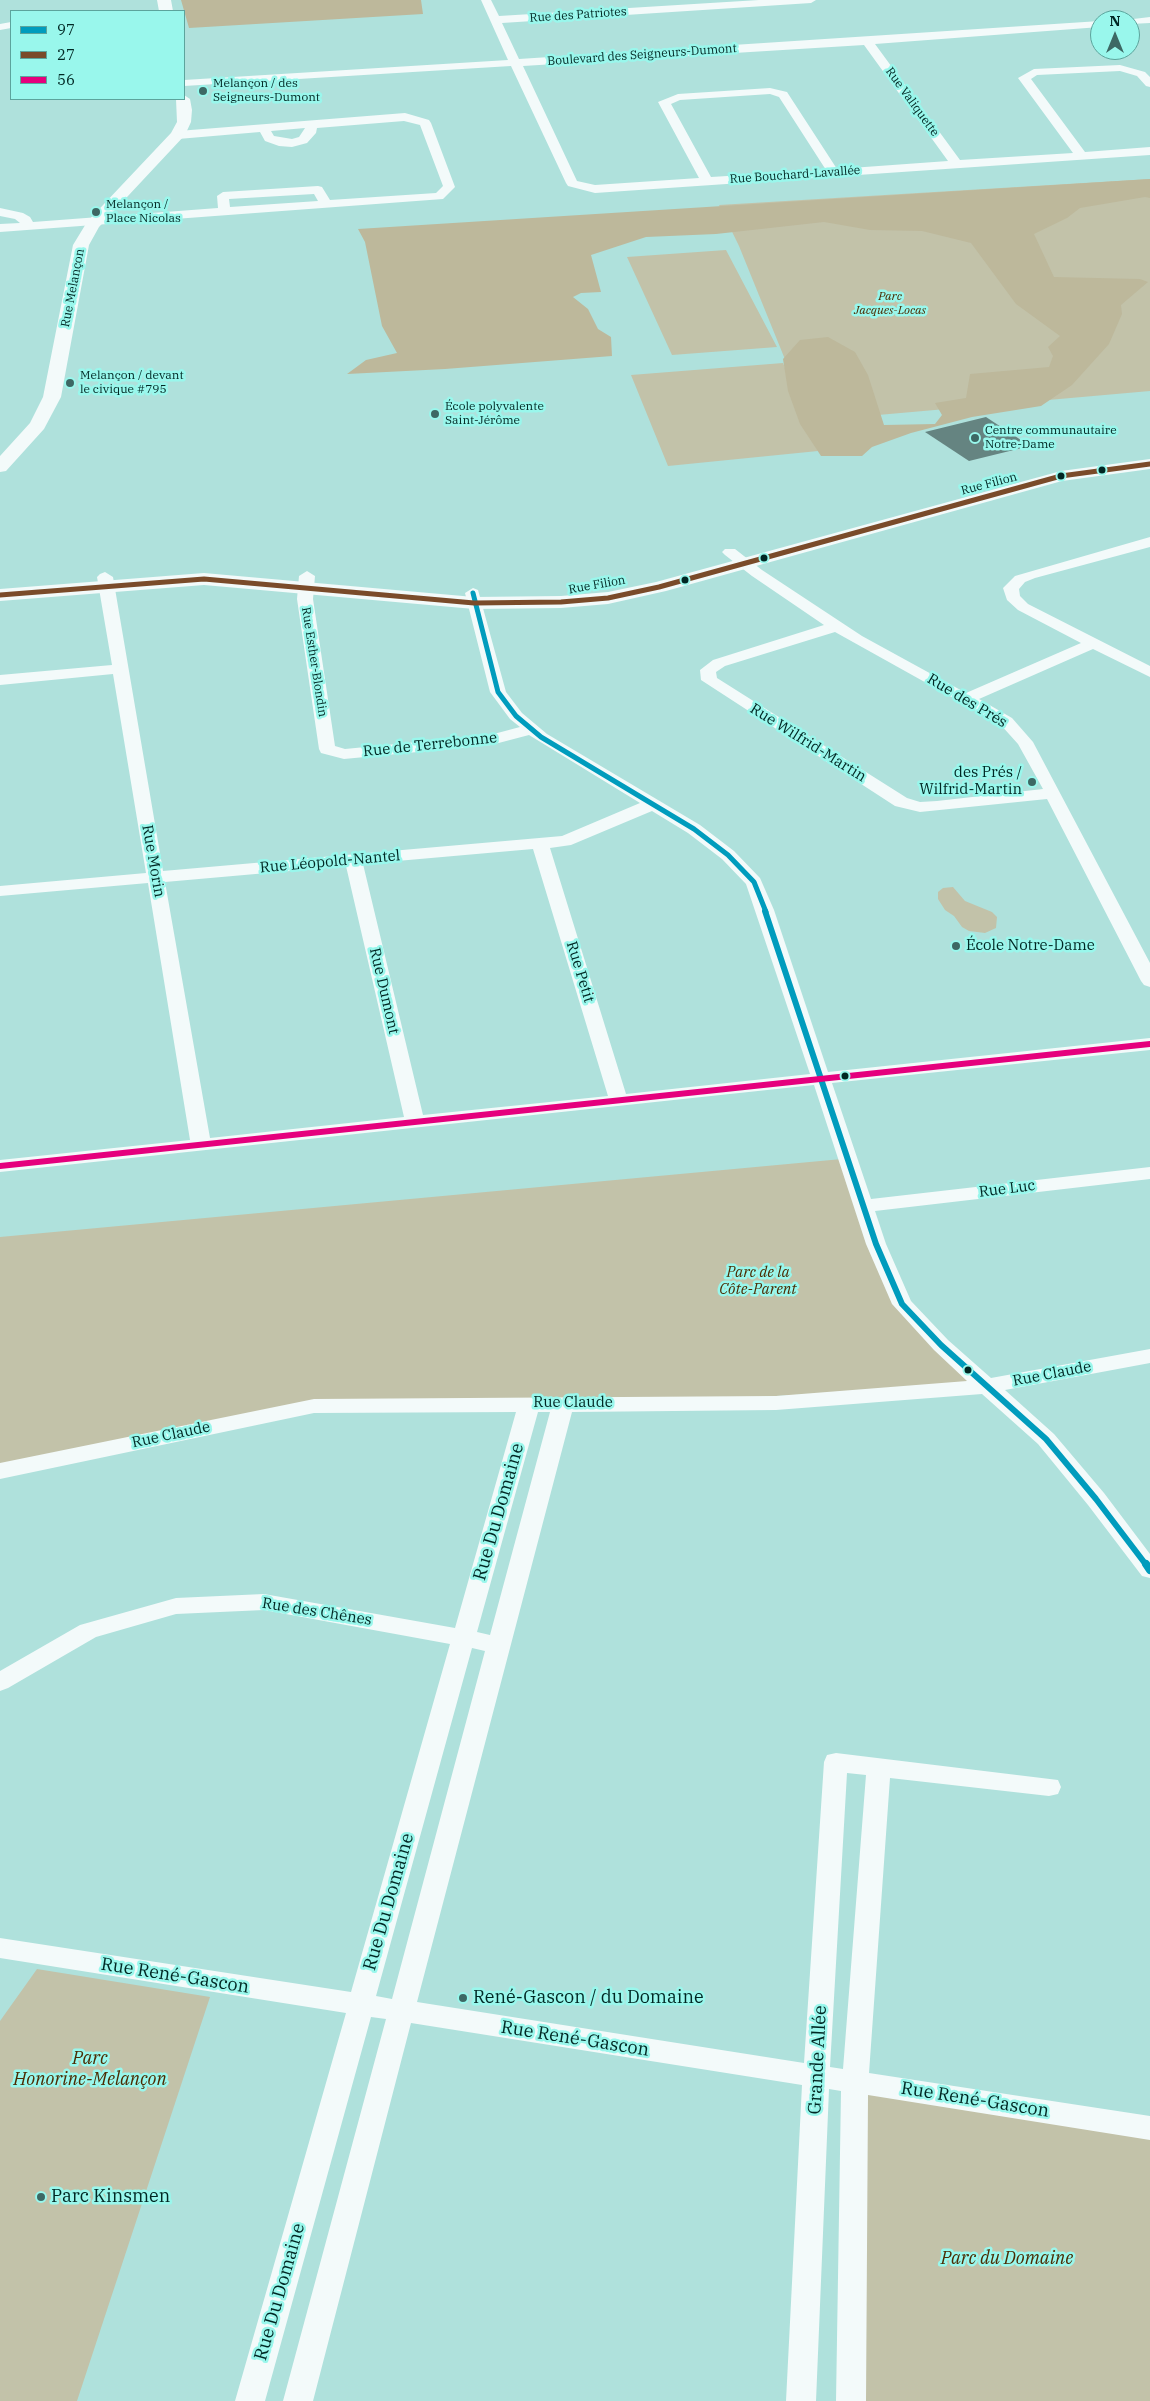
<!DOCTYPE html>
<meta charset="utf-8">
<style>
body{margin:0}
#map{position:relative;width:1150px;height:2401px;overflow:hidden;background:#afe1dc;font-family:"IBM Plex Serif",serif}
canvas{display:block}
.legend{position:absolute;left:10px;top:10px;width:175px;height:90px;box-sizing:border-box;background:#99f7ec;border:1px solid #5ca49c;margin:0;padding:6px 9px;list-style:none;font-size:15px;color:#002723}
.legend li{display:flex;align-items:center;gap:10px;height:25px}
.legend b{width:25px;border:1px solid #5ca49c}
.north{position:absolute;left:1090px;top:10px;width:50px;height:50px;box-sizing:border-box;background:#99f7ec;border:1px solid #5ca49c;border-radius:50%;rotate:0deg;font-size:14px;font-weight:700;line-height:20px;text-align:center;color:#002723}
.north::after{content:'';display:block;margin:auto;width:18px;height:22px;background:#3d6864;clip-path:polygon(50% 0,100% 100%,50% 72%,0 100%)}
</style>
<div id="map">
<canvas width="1150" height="2401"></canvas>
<ul class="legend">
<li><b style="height:6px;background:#009cbd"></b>97</li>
<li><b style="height:6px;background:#7a4b2a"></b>27</li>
<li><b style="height:6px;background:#e5007d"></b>56</li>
</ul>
<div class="north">N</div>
</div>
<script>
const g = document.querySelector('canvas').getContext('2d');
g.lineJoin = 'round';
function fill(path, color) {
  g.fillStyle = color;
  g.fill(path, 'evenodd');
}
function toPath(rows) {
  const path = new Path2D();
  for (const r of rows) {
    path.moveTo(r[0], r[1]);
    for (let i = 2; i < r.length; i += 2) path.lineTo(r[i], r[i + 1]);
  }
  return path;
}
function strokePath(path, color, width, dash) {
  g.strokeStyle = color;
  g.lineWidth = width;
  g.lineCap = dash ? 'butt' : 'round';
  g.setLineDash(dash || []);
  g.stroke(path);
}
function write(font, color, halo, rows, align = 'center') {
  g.font = font + ' "IBM Plex Serif",serif';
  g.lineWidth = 5;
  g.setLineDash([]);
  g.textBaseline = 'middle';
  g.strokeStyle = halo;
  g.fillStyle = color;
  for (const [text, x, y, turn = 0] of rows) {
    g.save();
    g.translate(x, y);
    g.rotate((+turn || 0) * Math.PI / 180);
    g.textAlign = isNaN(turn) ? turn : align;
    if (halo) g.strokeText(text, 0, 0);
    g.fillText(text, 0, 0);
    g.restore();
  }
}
const green = toPath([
 [1150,179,1150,391,810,421,739,246,719,205],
 [726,250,777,347,672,355,627,257],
 [783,363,818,451,668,466,631,375],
 [953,887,965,901,992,912,997,917,996,928,985,933,969,931,962,927,954,916,945,910,938,899,938,892,943,888],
 [842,1159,895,1306,988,1384,582,1407,289,1411,0,1471,0,1237],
 [37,1969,210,1997,77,2401,0,2401,0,2021],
 [864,2091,1150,2137,1150,2401,862,2401]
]);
const forest = toPath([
 [181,0,421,0,423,14,189,28],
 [1150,179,1150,198,1145,197,1080,208,1067,218,1034,234,1054,277,1140,279,1148,282,1121,305,1122,314,1109,344,1072,385,1041,406,972,417,911,433,872,447,862,456,821,456,800,424,788,391,783,359,800,340,828,337,855,352,868,375,884,425,935,424,942,415,935,403,966,398,970,374,1049,367,1053,356,1048,347,1060,336,1016,304,971,243,922,231,870,230,824,222,716,234,646,237,591,255,601,292,581,293,573,297,588,309,598,329,611,337,612,356,445,369,347,374,366,360,397,353,382,326,365,242,358,229]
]);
const building = toPath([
 [986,417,1030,446,969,461,925,432]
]);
const minor = toPath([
 [481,0,491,0,499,16,759,0,816,0,811,3,502,23,519,59,1100,21,1100,27,875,44,960,160,1073,153,1018,78,1034,69,1120,65,1145,72,1150,77,1150,87,1146,86,1137,76,1120,71,1037,75,1031,79,1085,152,1150,147,1150,155,595,193,568,186,566,183,511,66,184,86,184,80,508,60,481,0],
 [864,45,948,161,837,169,787,92,770,88,678,94,658,102,699,178,595,185,577,181,523,66,864,45],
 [770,94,779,97,826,170,711,177,671,104,680,100,770,94],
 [1150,17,1150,23,1130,24,1130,20,1125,20,1150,17],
 [11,22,11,28,0,30,0,24,11,22],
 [405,113,429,120,431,123,455,187,443,199,0,232,0,224,20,223,15,219,0,216,0,208,23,213,30,217,33,222,218,208,217,196,223,192,318,186,322,187,330,200,436,193,443,186,420,125,404,121,317,128,316,133,307,143,292,147,279,146,265,141,260,132,178,139,172,135,178,131,405,113],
 [305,128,299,137,292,139,274,136,271,131,305,128],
 [314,194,318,201,230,207,229,199,314,194],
 [1150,537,1150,547,1035,578,1025,582,1019,589,1020,596,1028,604,1150,666,1150,677,1093,649,979,699,1012,718,1033,742,1150,963,1150,987,1144,985,1141,981,1047,799,920,812,895,806,701,680,700,670,713,660,824,625,752,576,725,555,722,552,725,549,735,549,762,570,862,636,966,693,1081,643,1018,610,1007,600,1003,588,1015,576,1150,537],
 [835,632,1000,724,1018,744,1043,789,937,801,920,802,907,798,717,678,716,672,725,666,835,632],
 [307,571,315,576,313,599,335,746,345,749,490,735,520,727,510,719,490,692,465,593,473,588,478,590,506,692,522,713,547,734,700,825,734,851,760,878,774,910,828,1072,1150,1038,1150,1050,832,1083,871,1199,1150,1167,1150,1179,875,1211,886,1244,911,1301,948,1340,991,1378,1150,1349,1150,1363,1005,1390,1054,1434,1104,1493,1150,1554,1150,1578,1142,1576,1088,1505,1038,1444,982,1394,776,1410,572,1412,417,2002,804,2063,824,1762,827,1755,836,1753,1058,1780,1061,1787,1058,1794,1049,1796,890,1778,869,2073,1150,2116,1150,2140,868,2095,866,2401,836,2401,841,2091,829,2089,816,2401,786,2401,802,2085,411,2023,313,2401,283,2401,386,2019,371,2017,265,2401,235,2401,346,2013,0,1958,0,1938,351,1992,450,1644,264,1610,176,1614,96,1637,8,1688,0,1691,0,1671,80,1625,176,1598,264,1594,455,1628,516,1412,314,1413,0,1479,0,1463,314,1399,776,1396,967,1381,934,1350,892,1304,866,1244,814,1085,0,1172,0,1160,190,1140,148,883,0,896,0,886,146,873,113,674,0,685,0,675,112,665,97,577,100,574,105,572,113,577,163,871,562,836,640,803,529,735,491,745,344,759,321,753,319,749,297,599,299,576,307,571],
 [652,811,688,833,722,859,746,884,810,1074,626,1094,550,848,571,845,652,811],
 [533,849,608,1096,423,1115,363,864,533,849],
 [346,866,404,1117,210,1138,165,882,346,866],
 [538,1412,550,1412,490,1635,477,1632,538,1412],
 [472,1648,485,1651,392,1999,376,1996,472,1648],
 [847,1773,866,1775,843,2069,830,2067,847,1773]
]);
const tertiary = toPath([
 [157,0,171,0,173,11,159,11,157,0],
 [184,95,190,99,192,110,191,122,185,135,99,227,89,245,61,397,44,429,6,471,0,472,0,456,30,423,43,397,73,245,87,222,171,133,177,122,176,99,184,99,184,95],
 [1150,459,1150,469,1062,481,666,591,608,604,561,608,474,609,204,585,0,601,0,589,204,573,474,597,561,596,608,592,656,582,1061,471,1150,459]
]);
const bus1Far2 = toPath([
 [473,593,498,692,516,716,541,737,694,829,728,855,754,882,766,912]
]);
const bus1Far1 = toPath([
 [765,911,876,1244,902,1304,941,1345,1046,1439,1096,1499,1147,1566]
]);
const bus1 = toPath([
 [1146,1564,1150,1570]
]);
const bus2 = toPath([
 [0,595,204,579,474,603,561,602,608,598,659,587,1061,476,1150,464]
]);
const bus3 = toPath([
 [0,1166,1150,1044]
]);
const markers = [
 [203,91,5,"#3d6864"],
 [96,212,5,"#3d6864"],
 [70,383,5,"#3d6864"],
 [435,414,5,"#3d6864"],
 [975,438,5,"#3d6864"],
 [1102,470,4.5,"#002723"],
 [1061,476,4.5,"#002723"],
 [764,558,4.5,"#002723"],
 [685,580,4.5,"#002723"],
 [1032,782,5,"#3d6864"],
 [956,946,5,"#3d6864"],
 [845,1076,4.5,"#002723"],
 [968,1370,4.5,"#002723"],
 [463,1998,5,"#3d6864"],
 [41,2197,5,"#3d6864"]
];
const farStreetnames = [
 ["Rue des Patriotes",578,15,-4],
 ["Boulevard des Seigneurs-Dumont",642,55,-4],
 ["Rue Valiquette",912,102,54],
 ["Rue Bouchard-Lavallée",795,175,-4],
 ["Rue Melançon",73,288,-79],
 ["Rue Filion",989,484,-15],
 ["Rue Filion",597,585,-10],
 ["Rue Esther-Blondin",314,662,81]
];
const farPoinames = [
 ["Melançon / des",213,84],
 ["Seigneurs-Dumont",213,98],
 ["Melançon /",106,205],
 ["Place Nicolas",106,219],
 ["Melançon / devant",80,376],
 ["le civique #795",80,390],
 ["École polyvalente",445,407],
 ["Saint-Jérôme",445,421],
 ["Centre communautaire",985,431],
 ["Notre-Dame",985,445]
];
const farParknames = [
 ["Parc",890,297],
 ["Jacques-Locas",890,311]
];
const streetNames = [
 ["Rue des Prés",967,701,31],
 ["Rue Wilfrid-Martin",808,743,32],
 ["Rue de Terrebonne",430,745,-6],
 ["Rue Morin",153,861,80],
 ["Rue Léopold-Nantel",330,862,-5],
 ["Rue Petit",580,972,73],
 ["Rue Dumont",384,991,77],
 ["Rue Luc",1007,1189,-7],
 ["Rue Claude",1052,1374,-11],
 ["Rue Claude",573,1403],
 ["Rue Claude",171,1435,-12],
 ["Rue des Chênes",317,1612,9]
];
const poiNames = [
 ["des Prés /",1022,773],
 ["Wilfrid-Martin",1022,790],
 ["École Notre-Dame",966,946,"left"]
];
const parkNames = [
 ["Parc de la",758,1273],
 ["Côte-Parent",758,1290]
];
const nearStreetnames = [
 ["Rue Du Domaine",499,1512,-74],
 ["Rue Du Domaine",389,1902,-74],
 ["Rue René-Gascon",175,1976,9],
 ["Rue René-Gascon",575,2039,9],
 ["Grande Allée",818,2060,-87],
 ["Rue René-Gascon",975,2100,9],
 ["Rue Du Domaine",280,2292,-74]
];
const nearPoinames = [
 ["René-Gascon / du Domaine",473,1998],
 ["Parc Kinsmen",51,2197]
];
const nearParknames = [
 ["Parc",90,2059],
 ["Honorine-Melançon",90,2080],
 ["Parc du Domaine",1007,2259]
];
fill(green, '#c2c2a9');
fill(forest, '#bdb89b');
fill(building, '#658481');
fill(minor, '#f3fafa');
fill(tertiary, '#f3fafa');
strokePath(bus1Far2, '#009cbd', 5);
strokePath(bus1Far1, '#009cbd', 6);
strokePath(bus1, '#009cbd', 8);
strokePath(bus2, '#7a4b2a', 5);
strokePath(bus3, '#e5007d', 6);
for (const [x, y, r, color] of markers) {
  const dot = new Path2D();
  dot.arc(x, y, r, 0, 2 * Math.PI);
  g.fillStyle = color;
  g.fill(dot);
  strokePath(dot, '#99f7ec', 2);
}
write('12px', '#002723', '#99f7ec', farStreetnames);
write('12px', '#002723', '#99f7ec', farPoinames, 'left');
write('italic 12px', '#4c2b02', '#99f7ec', farParknames);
write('15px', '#002723', '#99f7ec', streetNames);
write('15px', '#002723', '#99f7ec', poiNames, 'right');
write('italic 15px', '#4c2b02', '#99f7ec', parkNames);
write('18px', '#002723', '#99f7ec', nearStreetnames);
write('18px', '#002723', '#99f7ec', nearPoinames, 'left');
write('italic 18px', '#4c2b02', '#99f7ec', nearParknames);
</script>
